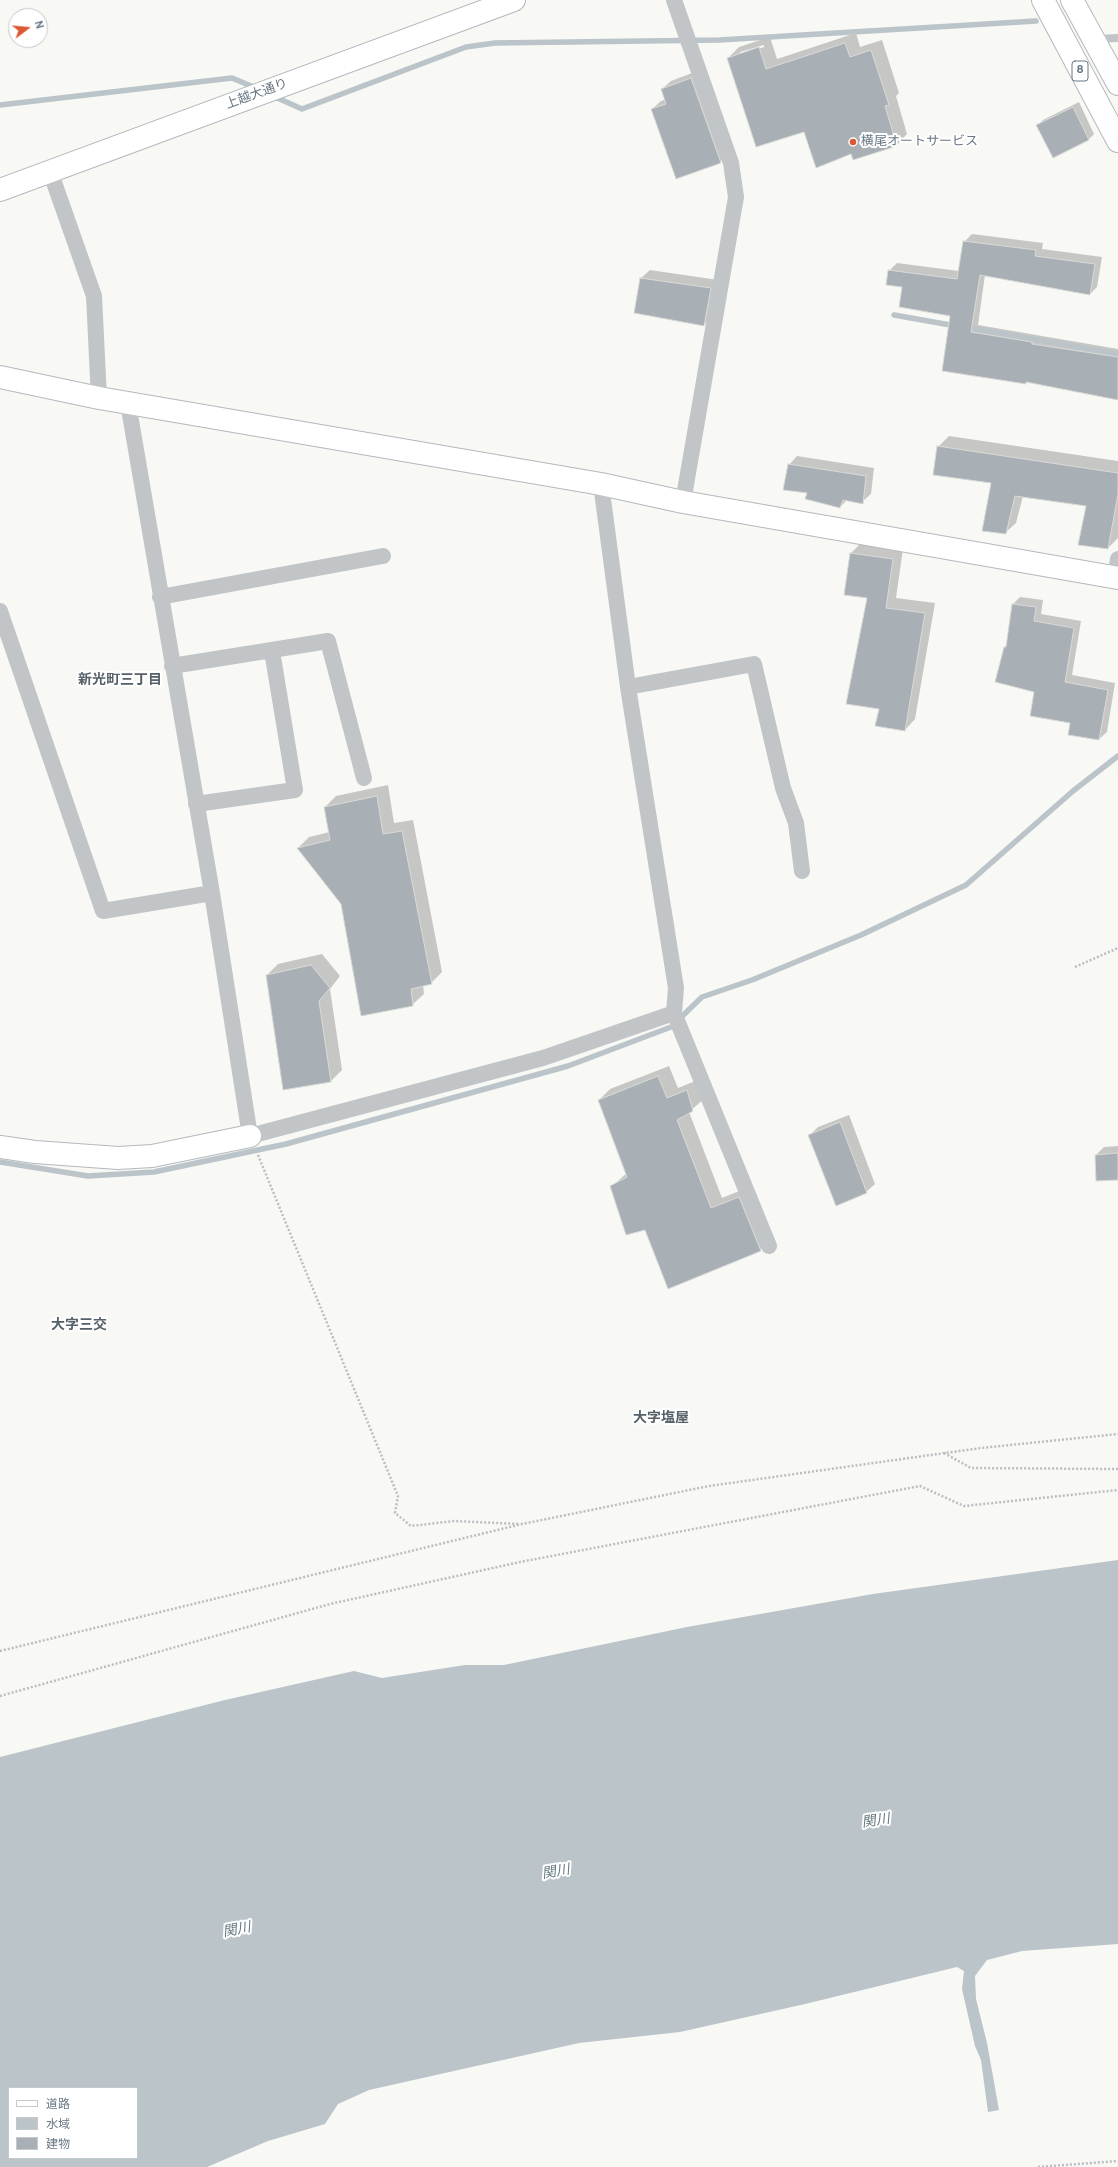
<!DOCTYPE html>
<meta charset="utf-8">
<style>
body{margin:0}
#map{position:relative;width:1118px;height:2167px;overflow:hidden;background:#f8f8f5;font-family:Overpass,"Noto Sans JP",sans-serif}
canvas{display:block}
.legend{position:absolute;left:8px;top:2087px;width:130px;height:72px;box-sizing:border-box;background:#fff;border:1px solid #c3c9ce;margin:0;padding:5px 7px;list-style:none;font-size:12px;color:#687885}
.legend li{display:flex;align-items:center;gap:8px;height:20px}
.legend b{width:20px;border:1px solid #c3c9ce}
.north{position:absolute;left:8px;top:8px;width:40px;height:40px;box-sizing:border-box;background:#fff;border:1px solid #c3c9ce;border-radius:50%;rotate:74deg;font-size:11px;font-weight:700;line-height:16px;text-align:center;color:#687885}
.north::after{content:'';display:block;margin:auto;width:14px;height:18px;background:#db5932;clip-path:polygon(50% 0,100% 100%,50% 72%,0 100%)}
</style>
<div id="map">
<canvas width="1118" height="2167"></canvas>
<ul class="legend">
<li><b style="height:5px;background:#fff"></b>道路</li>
<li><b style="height:11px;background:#bac4c9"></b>水域</li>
<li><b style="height:11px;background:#a8b0b6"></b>建物</li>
</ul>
<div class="north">N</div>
</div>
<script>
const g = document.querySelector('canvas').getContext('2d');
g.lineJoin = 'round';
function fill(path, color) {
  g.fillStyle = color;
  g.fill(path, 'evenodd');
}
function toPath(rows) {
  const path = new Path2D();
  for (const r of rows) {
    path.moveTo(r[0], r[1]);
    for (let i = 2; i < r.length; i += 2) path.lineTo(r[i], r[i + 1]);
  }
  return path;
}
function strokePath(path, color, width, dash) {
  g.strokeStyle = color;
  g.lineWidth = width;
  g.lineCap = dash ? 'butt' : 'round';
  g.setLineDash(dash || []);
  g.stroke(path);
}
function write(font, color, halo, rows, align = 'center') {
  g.font = font + ' Overpass,"Noto Sans JP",sans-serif';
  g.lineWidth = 4;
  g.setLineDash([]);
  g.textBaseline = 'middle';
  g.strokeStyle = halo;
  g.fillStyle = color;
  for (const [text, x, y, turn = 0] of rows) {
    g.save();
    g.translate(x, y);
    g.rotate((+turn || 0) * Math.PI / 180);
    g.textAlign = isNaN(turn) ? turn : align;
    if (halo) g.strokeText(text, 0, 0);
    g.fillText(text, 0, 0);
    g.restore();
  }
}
const water = toPath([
 [1118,1560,1118,1944,1022,1951,987,1960,975,1976,976,1999,987,2043,999,2110,988,2112,981,2060,975,2046,962,1989,964,1971,957,1967,805,2004,680,2032,579,2043,369,2090,338,2104,325,2124,268,2141,207,2167,0,2167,0,1757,225,1700,354,1671,382,1678,465,1665,504,1665,687,1627,873,1594],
 [9,2088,137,2088,137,2158,9,2158]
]);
const shadow = toPath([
 [856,33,860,47,882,40,899,93,896,96,907,134,897,145,854,159,851,153,805,130,728,58,739,47,770,37,777,59],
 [764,45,764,47,740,55,740,52],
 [700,70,729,153,720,162,652,109,661,101,666,99,662,89,671,81],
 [1079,102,1094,134,1089,139,1053,157,1038,126,1043,120],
 [972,234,1043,243,1042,249,1102,257,1097,287,1090,294,985,275,978,325,1118,349,1118,380,1027,381,1026,382,951,315,903,287,889,271,897,263,959,271,964,242],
 [650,270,718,280,712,316,704,325,641,278],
 [949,436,1118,461,1118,538,1108,548,1087,505,1023,496,1016,523,1005,533,992,482,938,447],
 [797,456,874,468,871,494,862,502,847,500,840,507,808,492,789,465],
 [861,543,903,549,896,598,935,603,915,719,905,730,880,708,868,598,851,553],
 [1020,597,1043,600,1041,614,1081,621,1072,675,1115,683,1107,732,1099,739,1071,722,1035,691,1005,647,1007,644,1013,604],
 [388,785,394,823,413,820,442,972,431,983,423,985,424,994,412,1005,342,904,298,848,309,837,330,832,325,807,336,796],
 [322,954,340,976,330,989,342,1070,331,1081,284,1088,267,975,278,964],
 [669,1066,678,1088,698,1080,704,1099,689,1112,722,1198,749,1187,771,1239,760,1250,645,1229,611,1187,627,1173,599,1100,610,1089],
 [849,1115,875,1184,866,1192,810,1135,818,1127],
 [1118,1146,1118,1179,1096,1155,1104,1147]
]);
const stream = toPath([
 [273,96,302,109,466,47,495,43,719,40,1036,21],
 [0,105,232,78,256,88],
 [894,315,956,326],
 [965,327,1118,354],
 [0,1162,88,1176,154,1172,286,1144,568,1066,671,1027,702,997,752,980,861,935,966,885,1073,791,1118,756]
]);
const building = toPath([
 [845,43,850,57,871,50,889,105,885,106,897,146,853,160,851,154,816,168,804,132,756,147,727,58,759,47,766,69,845,43],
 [691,78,721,163,676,179,651,109,666,104,661,89,691,78],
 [1073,107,1089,140,1053,158,1036,125,1073,107],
 [963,241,1036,250,1035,256,1095,264,1090,295,980,275,971,332,1032,342,1032,344,1118,357,1118,400,1026,382,1026,384,942,371,950,316,899,307,902,287,886,285,888,270,957,279,963,241],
 [640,278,711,288,704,326,634,313,640,278],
 [937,446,1118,473,1118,494,1108,549,1078,545,1086,506,1015,496,1006,534,982,531,991,483,933,475,937,446],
 [788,464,866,476,863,504,843,500,840,508,805,499,807,493,783,490,788,464],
 [850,553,893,559,886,608,925,613,905,731,875,726,879,709,846,704,867,598,844,595,850,553],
 [1012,604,1036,607,1034,621,1074,628,1065,682,1108,690,1099,740,1068,735,1070,723,1030,716,1034,692,995,682,1004,647,1006,647,1012,604],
 [377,796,383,834,402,831,432,984,411,989,413,1006,361,1016,341,904,297,848,330,840,324,807,377,796],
 [311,965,330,988,319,1001,331,1082,283,1090,266,975,311,965],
 [658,1076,667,1098,687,1090,693,1111,677,1120,711,1208,739,1197,761,1251,668,1289,645,1230,626,1235,610,1186,627,1177,598,1100,658,1076],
 [840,1122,867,1193,836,1206,808,1135,840,1122],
 [1118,1153,1118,1180,1096,1181,1095,1155,1118,1153]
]);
const path = toPath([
 [1075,967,1118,948],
 [258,1155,398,1496,395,1513,411,1526,454,1521,519,1524],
 [944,1453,971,1468,1118,1469],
 [0,1651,522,1524,709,1486,981,1448,1118,1434],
 [0,1696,330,1604,520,1562,920,1486,964,1506,1118,1490],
 [1038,2167,1118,2161]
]);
const lane = toPath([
 [1095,39,1118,38]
]);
const street = toPath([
 [674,0,731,163,736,197,683,502],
 [50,171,94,296,99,398],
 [128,403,212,893,250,1136,543,1058,674,1013],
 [601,484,628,687,676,988,674,1013,769,1246],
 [1115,578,1118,559],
 [160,597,383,556],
 [0,611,103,911,212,893],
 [172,666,328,641,364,778],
 [628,687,754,664,783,788,796,823,802,871],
 [196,804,295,790,272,651]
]);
const secondary = toPath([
 [0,190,514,0],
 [0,377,99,398,601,484,683,502,1118,578],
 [0,1147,35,1152,118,1158,152,1156,250,1136]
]);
const highway = toPath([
 [1043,0,1118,141],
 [1072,0,1118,84]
]);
const markers = [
 [853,142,4,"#db5932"]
];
const shields = [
 [1080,71,16]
];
const shieldNames = [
 ["8",1080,71]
];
const streetNames = [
 ["上越大通り",257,95,-20]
];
const poiNames = [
 ["横尾オートサービス",861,142]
];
const neighbourhoodNames = [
 ["新光町三丁目",120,681],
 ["大字三交",79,1326],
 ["大字塩屋",661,1419]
];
const waterNames = [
 ["関川",876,1822,-9],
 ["関川",556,1873,-10],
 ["関川",237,1931,-11]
];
fill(water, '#bac4c9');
fill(shadow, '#0003');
strokePath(stream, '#bac4c9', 5.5);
fill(building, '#a8b0b6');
strokePath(building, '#d9d9d7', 1);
strokePath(secondary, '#b3b9bd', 24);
strokePath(highway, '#b4b8bb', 24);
strokePath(path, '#bbbec0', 2.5, [2, 2]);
strokePath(lane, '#c1c5c8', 8);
strokePath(street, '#c1c5c8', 16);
strokePath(secondary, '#fff', 22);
strokePath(highway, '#fff', 22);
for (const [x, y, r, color] of markers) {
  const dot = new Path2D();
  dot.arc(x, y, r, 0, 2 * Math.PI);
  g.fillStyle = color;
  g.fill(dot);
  strokePath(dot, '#fff', 1.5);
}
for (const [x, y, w] of shields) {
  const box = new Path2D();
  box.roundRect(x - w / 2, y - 10, w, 20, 3);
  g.fillStyle = '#fff';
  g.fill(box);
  strokePath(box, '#687885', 1);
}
write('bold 12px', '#687885', null, shieldNames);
write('13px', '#687885', '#fff', streetNames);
write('13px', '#687885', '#fff', poiNames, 'left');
write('bold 14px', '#56616a', '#fff', neighbourhoodNames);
write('italic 14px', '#647880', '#fff', waterNames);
</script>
